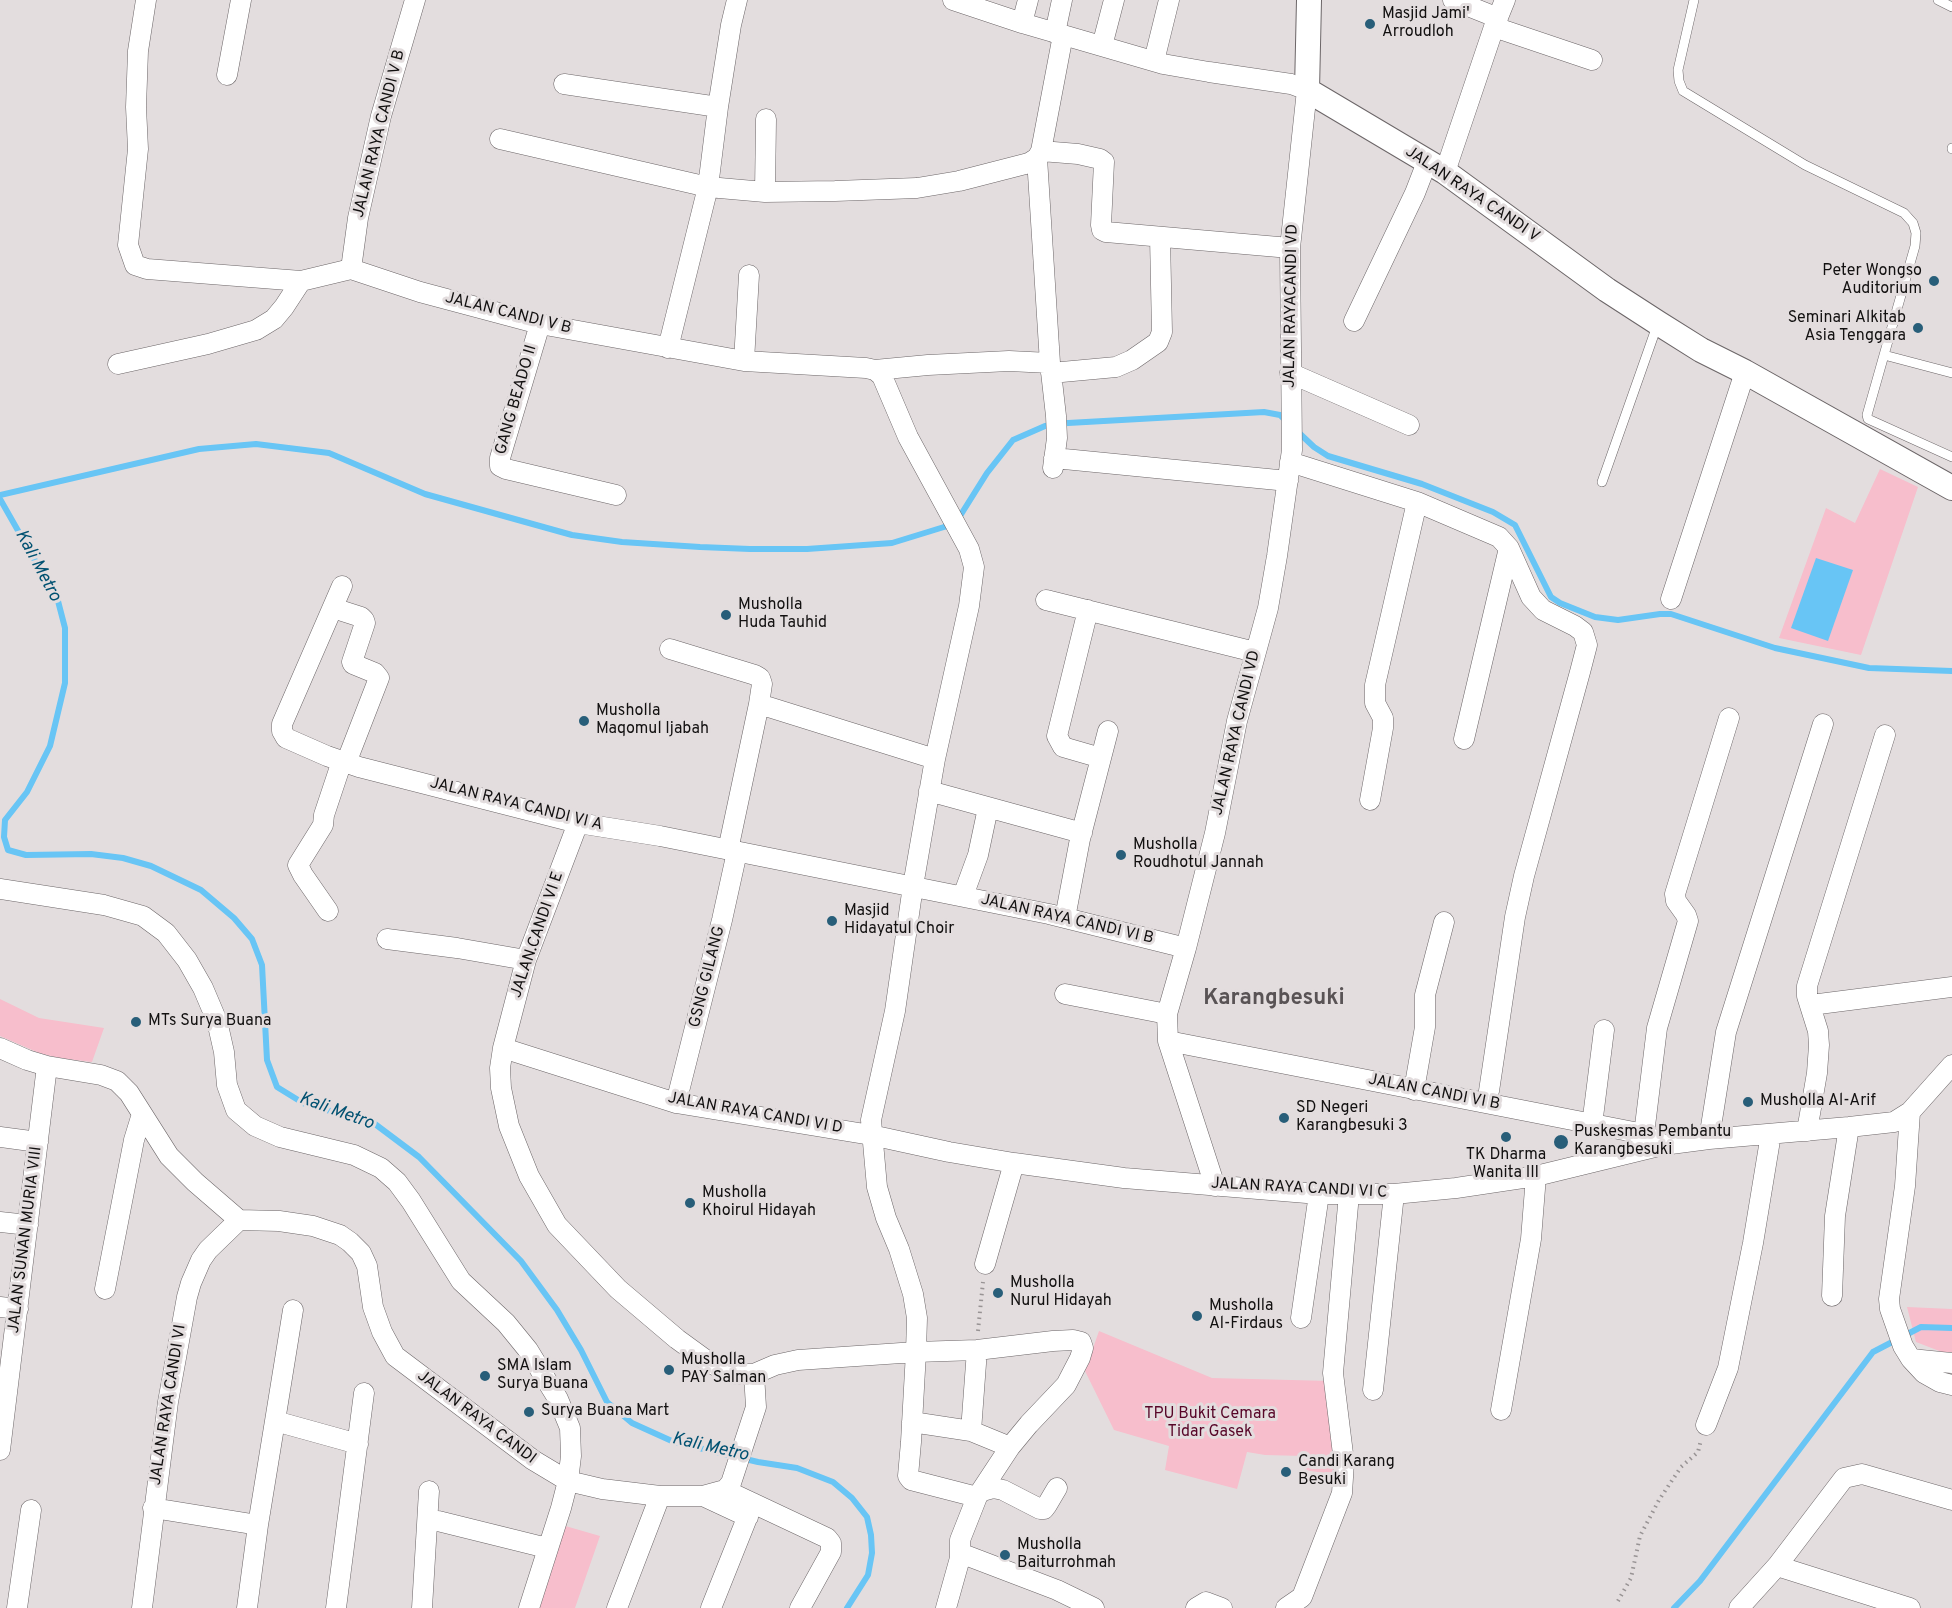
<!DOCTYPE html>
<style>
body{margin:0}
canvas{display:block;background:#e3ddde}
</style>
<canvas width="1952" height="1608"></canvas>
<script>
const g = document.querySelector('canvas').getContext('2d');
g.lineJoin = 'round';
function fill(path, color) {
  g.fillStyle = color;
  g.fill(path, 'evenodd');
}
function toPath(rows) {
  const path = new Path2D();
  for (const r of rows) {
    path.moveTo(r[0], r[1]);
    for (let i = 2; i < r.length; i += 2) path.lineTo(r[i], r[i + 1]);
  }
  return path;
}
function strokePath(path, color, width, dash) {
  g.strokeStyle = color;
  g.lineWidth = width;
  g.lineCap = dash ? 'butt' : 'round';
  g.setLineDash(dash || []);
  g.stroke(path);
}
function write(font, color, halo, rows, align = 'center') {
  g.font = font + ' Overpass,sans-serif';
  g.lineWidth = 6;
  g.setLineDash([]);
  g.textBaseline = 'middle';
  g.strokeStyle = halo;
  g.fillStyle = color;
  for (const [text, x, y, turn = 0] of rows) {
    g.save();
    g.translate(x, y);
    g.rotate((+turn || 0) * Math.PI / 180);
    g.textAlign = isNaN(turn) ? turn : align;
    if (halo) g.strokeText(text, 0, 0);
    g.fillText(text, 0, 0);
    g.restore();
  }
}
const green = toPath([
 [1880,469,1918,487,1861,655,1779,638,1826,508,1855,523],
 [0,999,39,1018,104,1028,92,1062,59,1058,39,1053,0,1036],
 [1907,1307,1952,1309,1952,1352,1942,1352,1916,1342],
 [1099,1331,1212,1378,1331,1381,1338,1475,1304,1470,1304,1456,1265,1455,1247,1452,1237,1489,1165,1470,1169,1446,1114,1430,1085,1371],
 [562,1525,600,1536,575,1608,537,1608]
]);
const water = toPath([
 [1816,558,1853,570,1828,641,1791,628]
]);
const stream = toPath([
 [1297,431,1314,447,1328,456,1422,484,1493,512,1515,525,1551,597,1560,603,1595,617,1618,620,1660,614,1671,614,1775,648,1869,668,1952,671],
 [0,495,199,449,256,444,329,453,425,494,572,535,622,542,700,547,750,549,807,549,892,543,944,527,960,516,987,473,1013,440,1045,426,1068,423,1264,412,1280,415,1287,422],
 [0,499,58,601,65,628,65,683,50,746,27,792,5,820,4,837,8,850,26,855,91,854,123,858,151,866,201,890,234,918,252,939,262,965,267,1060,277,1087,303,1103,375,1124,419,1157,521,1261,557,1310,581,1350,607,1402,632,1423,674,1442,758,1462,797,1468,833,1482,852,1498,867,1517,871,1535,872,1553,868,1575,847,1608],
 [1674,1608,1700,1581,1873,1352,1921,1327,1952,1328]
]);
const path = toPath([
 [978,1331,983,1282],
 [1298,1475,1327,1479],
 [1618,1601,1631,1578,1640,1536,1659,1500,1681,1467,1698,1452,1701,1440]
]);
const service = toPath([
 [1694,0,1678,70,1679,81,1683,91,1805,165,1904,213,1913,223,1916,233,1915,246,1884,355,1952,373],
 [1938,0,1952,7],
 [1952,149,1952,148],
 [1884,355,1867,415,1868,419,1952,457],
 [1602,482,1658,323]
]);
const minor = toPath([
 [146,0,138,51,136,107,138,149,128,245,135,265,147,269,301,281,351,269],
 [953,0,1022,23,1163,64,1209,72,1291,84,1307,90,1290,248,1292,450,1277,556,1268,608,1237,721,1215,833,1186,948,1167,1014,1168,1041,1215,1186],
 [1453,0,1498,18],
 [1022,23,1028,0],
 [1494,27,1505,0],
 [1055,33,1062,0],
 [1102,46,1114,0],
 [1154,61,1169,0],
 [227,75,241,0],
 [564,84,718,107],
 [500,139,708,187,765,192,835,191,917,188,959,181,1029,163,1037,158,1041,151,1063,35],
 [1041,151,1078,154,1100,159,1104,162,1101,225,1102,230,1106,232,1290,248],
 [1037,158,1050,363,1056,416,1057,438,1053,468],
 [1445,172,1494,27,1592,60],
 [765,192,766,119],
 [351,269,420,292,540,324,744,361,866,368,875,370,882,376,908,437,969,549,974,567,969,606,935,759,913,886,895,1011,871,1120,877,1187,886,1218,899,1249,913,1294,917,1318,916,1352,911,1442,908,1476,911,1480,977,1497,1010,1447,1029,1424,1066,1385,1080,1358,1083,1348,1081,1342,1073,1340,1053,1341,977,1350,916,1352,798,1360,775,1365,754,1374,733,1374,710,1363,677,1339,618,1289,557,1225,529,1176,509,1126,501,1088,500,1068,503,1048,526,960,578,823],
 [351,269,358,218,381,116,415,0],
 [1354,321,1415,193,1427,162],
 [540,324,500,458,500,466,506,469,616,495],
 [668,348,708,187,718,107,731,25,737,0],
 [744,361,749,275],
 [118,364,208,344,256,330,274,319,284,307,301,281],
 [875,370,928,365,1009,361,1050,363],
 [1051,373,1116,367,1132,360,1158,342,1162,332,1160,237],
 [1290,373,1409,425],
 [1054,458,1288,481],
 [1290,462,1417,502,1499,537,1509,548,1531,597,1543,610,1575,626,1583,632,1587,645,1580,672,1524,876,1515,917,1489,1091],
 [342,586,282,724,282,731,286,738,327,756,359,767,578,823,660,836,1049,914,1186,948],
 [1671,599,1745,372],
 [1046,600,1255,652],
 [333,608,361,617,364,620,365,623,352,662,353,664,375,673,379,678,346,763],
 [670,649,755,675,760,678,762,684,759,704,935,759],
 [1464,739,1509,548],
 [1101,758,1108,731],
 [929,791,1082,833],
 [1370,800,1383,728,1383,718,1375,703,1375,685,1417,502],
 [728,850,759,704],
 [0,889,104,905,143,916,166,933,187,960,203,988,217,1021,224,1052,227,1085,236,1110,255,1126,280,1137,354,1155,381,1168,397,1182,411,1201,461,1281,506,1323,528,1350,558,1399,570,1428,571,1456,568,1481,561,1508,529,1608],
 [963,896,978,855,988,808],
 [328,911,303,875,298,865,323,825,324,815,342,761],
 [1065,918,1080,839,1101,758,1063,747,1057,736,1088,610],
 [387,939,457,948,526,960],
 [1065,994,1167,1014],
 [1811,1005,1952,987],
 [1168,1041,1644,1134,1663,1145],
 [0,1048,27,1060,47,1066,101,1075,117,1081,129,1093,169,1156,195,1182,239,1220],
 [503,1048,676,1103,871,1135,949,1152,1014,1163,1124,1178,1319,1194,1394,1194,1456,1188,1536,1176,1663,1145,1709,1139,1849,1127,1894,1122,1910,1112,1952,1065],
 [1414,1090,1425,1027,1425,995,1444,922],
 [676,1103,722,920,737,852],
 [1910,1112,1905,1186,1889,1299,1890,1309,1903,1346,1911,1359,1924,1373,1940,1382,1952,1385],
 [1592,1125,1604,1030],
 [1807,1131,1817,1073,1819,1045,1818,1031,1807,996,1807,986,1885,735],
 [1644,1134,1657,1028,1688,921,1686,915,1676,901,1675,894,1729,718],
 [0,1137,38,1142],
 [1709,1139,1726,1032,1823,724],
 [239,1220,279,1221,313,1226,340,1235,350,1242,361,1253,367,1266,373,1307,382,1332,395,1356,533,1460,568,1481,602,1489,660,1496,703,1496,725,1490,731,1483,756,1407,754,1374],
 [0,1222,28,1225],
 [985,1264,1014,1163],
 [105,1289,134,1140,142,1114],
 [1832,1296,1835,1216,1849,1127],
 [0,1307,18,1309],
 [1301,1318,1319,1194],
 [1911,1359,1952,1363],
 [1373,1390,1394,1194],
 [1501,1410,1531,1239,1536,1176],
 [275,1421,293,1310],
 [912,1422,971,1431,1010,1447],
 [1706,1425,1728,1368,1753,1243,1771,1134],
 [971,1431,977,1350],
 [0,1450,47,1066],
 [725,1490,827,1538,831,1543,831,1552,800,1608],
 [982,1491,993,1488,1003,1490,1040,1509,1044,1509,1047,1505,1057,1488],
 [703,1496,748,1517],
 [153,1508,258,1525,247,1608],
 [438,1521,547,1548],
 [258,1525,275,1421,358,1444],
 [960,1553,1057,1590,1094,1608],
 [1777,1566,1910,1608],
 [17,1608,31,1510],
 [142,1608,168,1402,187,1297,191,1283,201,1260,208,1250,239,1220],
 [336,1608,364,1393],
 [422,1608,429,1491],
 [617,1608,660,1496],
 [711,1608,753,1503],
 [946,1608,960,1558,960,1540,977,1497],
 [1196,1608,1206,1602,1222,1608],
 [1286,1608,1302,1597,1342,1493,1344,1462,1333,1373,1349,1194],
 [1739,1608,1777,1566,1844,1478,1862,1474,1952,1500]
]);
const tertiary = toPath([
 [1309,0,1307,90,1445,172,1607,290,1658,323,1701,350,1745,372,1952,488]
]);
const markers = [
 [1370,24,6,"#285e79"],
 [1934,281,6,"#285e79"],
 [1918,328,6,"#285e79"],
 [726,615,6,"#285e79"],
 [584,721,6,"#285e79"],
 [1121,855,6,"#285e79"],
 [832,921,6,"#285e79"],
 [136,1022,6,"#285e79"],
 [1748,1102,6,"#285e79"],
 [1284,1118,6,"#285e79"],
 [1506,1137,6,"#285e79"],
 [1561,1142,8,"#285e79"],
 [690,1203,6,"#285e79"],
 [998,1293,6,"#285e79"],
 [1197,1316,6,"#285e79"],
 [669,1370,6,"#285e79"],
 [485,1376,6,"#285e79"],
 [529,1412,6,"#285e79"],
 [1286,1472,6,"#285e79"],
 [1005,1555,6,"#285e79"]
];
const poiNames = [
 ["Masjid Jami'",1382,15],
 ["Arroudloh",1382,33],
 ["Peter Wongso",1922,272,"right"],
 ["Auditorium",1922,290,"right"],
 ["Seminari Alkitab",1906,319,"right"],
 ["Asia Tenggara",1906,337,"right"],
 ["Musholla",738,606],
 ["Huda Tauhid",738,624],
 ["Musholla",596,712],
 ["Maqomul Ijabah",596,730],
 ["Musholla",1133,846],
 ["Roudhotul Jannah",1133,864],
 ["Masjid",844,912],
 ["Hidayatul Choir",844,930],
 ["MTs Surya Buana",148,1022],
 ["Musholla Al-Arif",1760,1102],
 ["SD Negeri",1296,1109],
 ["Karangbesuki 3",1296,1127],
 ["Puskesmas Pembantu",1574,1133],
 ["Karangbesuki",1574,1151],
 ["TK Dharma",1506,1156,"center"],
 ["Wanita III",1506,1174,"center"],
 ["Musholla",702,1194],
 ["Khoirul Hidayah",702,1212],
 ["Musholla",1010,1284],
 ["Nurul Hidayah",1010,1302],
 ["Musholla",1209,1307],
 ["Al-Firdaus",1209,1325],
 ["Musholla",681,1361],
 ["PAY Salman",681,1379],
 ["SMA Islam",497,1367],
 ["Surya Buana",497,1385],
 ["Surya Buana Mart",541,1412],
 ["Candi Karang",1298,1463],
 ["Besuki",1298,1481],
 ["Musholla",1017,1546],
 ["Baiturrohmah",1017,1564]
];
const streetNames = [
 ["JALAN RAYA CANDI V B",380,134,-76],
 ["JALAN RAYA CANDI V",1472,195,34],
 ["JALAN RAYACANDI VD",1292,306,-89],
 ["JALAN CANDI V B",508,314,14],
 ["GANG BEADO II",517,400,-74],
 ["JALAN RAYA CANDI VD",1237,733,-77],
 ["JALAN RAYA CANDI VI A",516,805,14],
 ["JALAN RAYA CANDI VI B",1067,920,13],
 ["JALAN.CANDI VI E",538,935,-71],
 ["GSNG GILANG",708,977,-76],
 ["JALAN CANDI VI B",1434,1093,11],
 ["JALAN RAYA CANDI VI D",755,1114,10],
 ["JALAN RAYA CANDI VI C",1299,1189,3],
 ["JALAN SUNAN MURIA VIII",26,1240,-83],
 ["JALAN RAYA CANDI VI",169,1405,-81],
 ["JALAN RAYA CANDI",476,1418,37]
];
const parkNames = [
 ["TPU Bukit Cemara",1210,1415],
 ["Tidar Gasek",1210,1433]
];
const waterNames = [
 ["Kali Metro",37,566,62],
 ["Kali Metro",336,1112,20],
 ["Kali Metro",710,1448,13]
];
const districtNames = [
 ["Karangbesuki",1274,1000]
];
fill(green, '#f7becc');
fill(water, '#68c5f5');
strokePath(stream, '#68c5f5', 6);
strokePath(service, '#6c6668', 10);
strokePath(minor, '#6c6668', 21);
strokePath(tertiary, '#6c6668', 26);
strokePath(path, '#989394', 4, [1.5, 4.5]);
strokePath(service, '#fff', 9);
strokePath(minor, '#fff', 20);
strokePath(tertiary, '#fff', 24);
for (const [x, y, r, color] of markers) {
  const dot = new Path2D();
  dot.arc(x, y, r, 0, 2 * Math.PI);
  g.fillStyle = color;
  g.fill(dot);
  strokePath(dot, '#e3ddde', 2);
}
write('16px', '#121010', '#e3ddde', poiNames, 'left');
write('16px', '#121010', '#e3ddde', streetNames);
write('16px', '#570628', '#e3ddde', parkNames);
write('italic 18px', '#005171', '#e3ddde', waterNames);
write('bold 22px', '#595355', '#e3ddde', districtNames);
</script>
